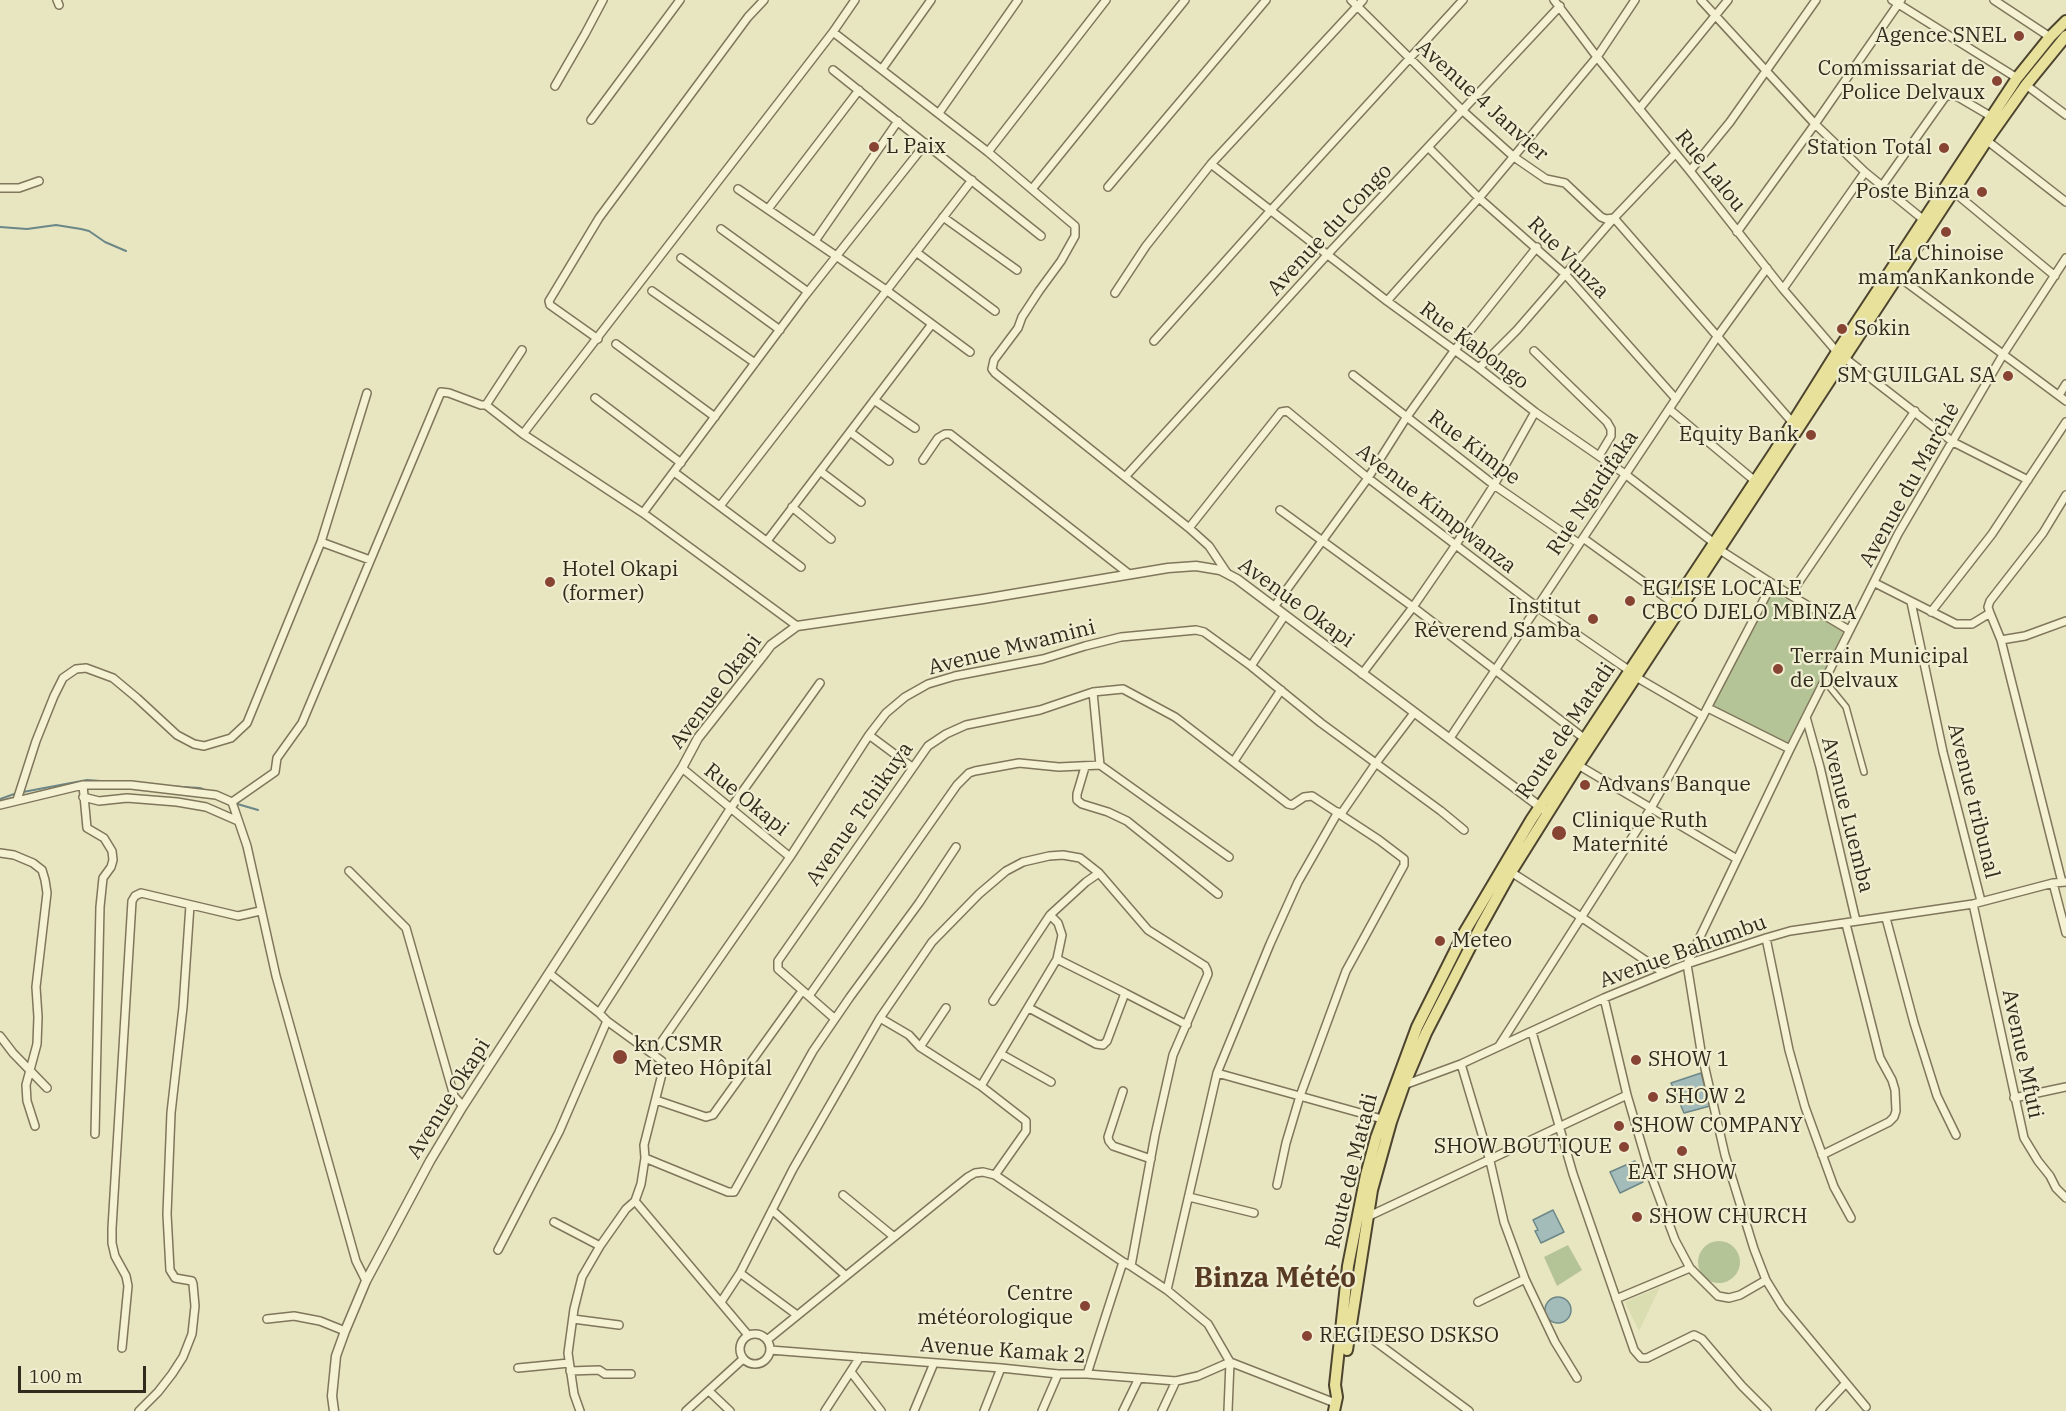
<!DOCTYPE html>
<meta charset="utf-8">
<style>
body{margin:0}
#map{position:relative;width:2066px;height:1411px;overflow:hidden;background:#e8e5c1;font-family:"IBM Plex Serif",serif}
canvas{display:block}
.scale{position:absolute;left:18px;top:1366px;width:128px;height:27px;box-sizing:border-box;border:3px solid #312b1d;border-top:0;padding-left:8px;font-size:18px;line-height:21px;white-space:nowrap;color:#312b1d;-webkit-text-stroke:4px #f0eed0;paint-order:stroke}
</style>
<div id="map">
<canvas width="2066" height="1411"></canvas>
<div class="scale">100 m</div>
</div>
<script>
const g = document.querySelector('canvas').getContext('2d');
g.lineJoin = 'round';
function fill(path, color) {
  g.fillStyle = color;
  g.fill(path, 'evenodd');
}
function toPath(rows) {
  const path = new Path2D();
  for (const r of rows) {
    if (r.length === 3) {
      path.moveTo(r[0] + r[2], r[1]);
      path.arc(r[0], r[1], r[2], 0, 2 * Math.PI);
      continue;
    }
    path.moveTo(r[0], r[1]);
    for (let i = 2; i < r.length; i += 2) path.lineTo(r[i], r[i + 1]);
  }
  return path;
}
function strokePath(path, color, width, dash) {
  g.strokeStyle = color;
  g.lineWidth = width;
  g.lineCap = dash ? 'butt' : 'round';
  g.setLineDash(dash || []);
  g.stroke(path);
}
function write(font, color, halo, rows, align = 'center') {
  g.font = font + ' "IBM Plex Serif",serif';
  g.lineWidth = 4.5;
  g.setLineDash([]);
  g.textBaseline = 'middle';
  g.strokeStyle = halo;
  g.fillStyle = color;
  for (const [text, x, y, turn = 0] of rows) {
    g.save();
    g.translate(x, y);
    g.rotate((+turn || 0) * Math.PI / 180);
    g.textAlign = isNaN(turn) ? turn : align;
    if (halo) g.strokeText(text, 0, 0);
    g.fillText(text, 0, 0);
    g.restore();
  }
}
const farmland = toPath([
 [1660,1287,1639,1331,1625,1302]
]);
const green = toPath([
 [1772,591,1843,632,1787,744,1713,706],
 [1719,1262,21],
 [1568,1245,1582,1270,1557,1286,1544,1257]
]);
const water = toPath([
 [1701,1073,1710,1106,1684,1113,1671,1083,1701,1073],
 [1635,1161,1643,1182,1620,1193,1610,1172,1635,1161],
 [1553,1210,1564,1232,1541,1243,1535,1231,1538,1230,1533,1220,1553,1210],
 [1558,1310,13]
]);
const stream = toPath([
 [0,227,27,229,56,225,81,229,89,231,105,242,126,251],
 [165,786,200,788,207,791],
 [23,792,87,780,115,782],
 [0,799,17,793],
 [234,803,258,810]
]);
const pedestrian = toPath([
 [1824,680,1846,707,1864,772]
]);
const minor = toPath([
 [57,0,59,5],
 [1351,0,1463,111,1514,157,1546,179,1565,183,1601,217,1606,219,1614,218,1793,423],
 [1554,0,1597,57,1690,171,1783,289,1837,352,1953,442,2028,480],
 [1701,0,1815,124,1865,172,1925,221],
 [1892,0,2017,78],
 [1994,0,2050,37],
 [833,32,988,152,1075,226,1075,236,1061,261,1039,291,1022,317,1018,328,994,360,992,369,995,373,1189,528,1209,546,1227,573],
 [882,69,931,0],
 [833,70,1041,236],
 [2026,85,2066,115],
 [555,86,585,34,603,0],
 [1639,109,1728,0],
 [939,113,1018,0],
 [591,120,680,0],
 [1985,139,2066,202],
 [1429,148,1479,198,1565,274,1676,399],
 [988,152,1106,0],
 [1211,164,1387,301,1479,368,1535,412,1625,474,1714,543,1720,550,1790,595,1849,630],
 [1690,171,1730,122,1816,0],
 [1882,186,1945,97,1951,95,1958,97,1992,117],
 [1108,187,1266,0],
 [0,188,19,188,39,181],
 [738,189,886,290,970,352],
 [1032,189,1185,0],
 [1954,192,2055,276],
 [768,209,859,90],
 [943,217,1017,270],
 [721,229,808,292],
 [1737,232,1815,124,1901,0],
 [815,241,898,121],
 [916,252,995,311],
 [681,258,780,330],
 [1899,277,2066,401],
 [1783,289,1865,172],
 [652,291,755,363],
 [1115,293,1146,246,1211,164,1363,0],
 [1387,301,1479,198,1597,57,1635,0],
 [598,339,550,305,549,301,599,218,748,17,764,0],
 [1154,341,1271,210,1463,0],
 [616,344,715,417],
 [1534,351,1607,422,1611,429,1611,436,1599,456],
 [1479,368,1517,330,1614,218,1675,154],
 [1353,375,1494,485,1578,543],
 [2059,395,2066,384],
 [595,398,681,463],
 [874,400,915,428],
 [486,405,522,350],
 [1669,409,1755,481],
 [850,432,889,461],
 [523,434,833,32,855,0],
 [923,460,938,438,945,434,950,434,1129,574],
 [820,471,861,502],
 [674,472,801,567],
 [1125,477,1327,255,1560,6],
 [720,506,972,180],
 [792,507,831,539],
 [1280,510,1413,607,1585,739],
 [643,513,804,297,926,143],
 [1189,528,1281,412,1287,411,1368,478,1537,607,1630,671],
 [1583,538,1673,603],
 [767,541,932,324],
 [321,542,370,560],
 [1875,583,1956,624,1972,624,1990,613,2001,640,2025,636,2066,621],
 [1790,595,1915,411],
 [1911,602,1943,752,1981,901],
 [1274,607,1368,478,1406,418,1454,351,1537,247],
 [1931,612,1992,534,2066,422],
 [1990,613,1988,607,1990,601,2043,533,2066,495],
 [2001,640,2062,882],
 [1251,666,1285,615],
 [1362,674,1413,607,1455,546,1494,485,1535,412],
 [1636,677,1703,716],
 [1093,692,1100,765],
 [1708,708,1790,749],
 [1806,717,1820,767,1856,921],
 [869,735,912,767],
 [1450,738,1717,337,1767,268],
 [1234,761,1281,690],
 [1578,765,1737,859],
 [1085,767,1077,794,1077,800,1082,804,1108,812,1127,821,1218,894],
 [682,768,790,857],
 [83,785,87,828,104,838,112,851,113,860,111,867,103,878,100,907,95,1134],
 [83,797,99,801,127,798,177,802,206,807,238,821],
 [17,800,36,741,54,696,63,678,76,669,86,668,113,678,137,698,177,735,194,744,204,746,231,738,247,723,321,542,367,393],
 [232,802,275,772,277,758,302,723,441,392,449,393,481,405,486,405,523,434,643,513,797,626],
 [0,805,83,785,131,785,216,795,232,802,247,846,276,976,356,1261,366,1281],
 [1341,814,1376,763,1414,713],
 [0,853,14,855,33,863,42,870,45,880,47,893,36,987,38,1017,37,1044,26,1085,27,1101,35,1126],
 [349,871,406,928,454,1096,463,1106],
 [1511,872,1581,917,1664,973],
 [2053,883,2066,933],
 [1973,904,2024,1138,2038,1161,2050,1176,2056,1188,2066,1198],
 [1886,918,1914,1023,1937,1096,1956,1135],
 [1766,938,1789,1050,1805,1107,1834,1187,1851,1218],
 [550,974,599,1013,607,1021,662,1061,664,1066,644,1145,645,1158,641,1184,635,1201,626,1209,600,1246,582,1277,574,1309,568,1353,574,1394,580,1411],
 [1125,993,1187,1025],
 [809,996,957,785,969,773,975,771,1019,763,1059,767,1100,765,1229,857],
 [1604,998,1627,1095,1649,1170,1675,1240,1690,1268,1718,1296,1729,1298,1740,1295,1766,1280],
 [993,1001,1050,915],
 [1029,1008,1096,1044,1103,1045,1107,1041,1125,993,1057,959],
 [599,1013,730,809,820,683],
 [880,1018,909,1035,920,1047,981,1086,1026,1121,1026,1131,995,1175],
 [835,1019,778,969,778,961,928,746,946,734,966,725,1040,710,1093,692,1123,689,1175,717,1288,804,1292,805,1304,797,1312,796,1379,840,1404,859,1404,865,1346,971,1300,1096,1286,1143,1277,1185],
 [1532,1032,1573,1174,1634,1350,1641,1358,1647,1358,1694,1335,1702,1339,1742,1386,1767,1411],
 [0,1036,13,1053,47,1088],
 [1499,1046,1651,808,1703,716,1772,584],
 [920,1047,946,1008],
 [653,1054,790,857,869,735,886,713,905,697,928,684,955,676,1043,659,1085,646,1121,637,1196,630,1204,632,1251,666,1321,723,1441,811,1464,830],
 [1001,1054,1051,1082],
 [1461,1064,1490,1161,1504,1222,1525,1279,1555,1342,1577,1378],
 [1217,1073,1382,1119],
 [1404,1085,1461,1064,1604,998,1687,964,1766,938,1790,931,1973,904,2053,883,2066,882],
 [981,1086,1057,959,1062,935,1058,923,1050,915,1086,882,1099,873],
 [1123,1091,1108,1137,1109,1141,1113,1146,1151,1159],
 [2014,1098,2066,1087],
 [656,1100,706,1117,713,1115,802,991],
 [1822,1155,1889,1122,1894,1117,1896,1111,1895,1090,1892,1080,1880,1058,1846,924],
 [645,1158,728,1192,734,1192,813,1051,850,997,919,903,956,847],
 [843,1195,893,1236],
 [1189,1197,1254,1213],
 [635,1201,748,1335],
 [772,1210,845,1275],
 [1367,1217,1627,1095],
 [554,1222,600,1246],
 [498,1250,559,1132,607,1021],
 [740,1273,797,1315],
 [1167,1290,1217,1073,1270,944,1298,882,1338,812],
 [1616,1299,1690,1268],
 [721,1302,740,1273,793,1169,880,1018,932,942,979,894,1006,871,1023,862,1049,856,1063,855,1080,858,1099,873,1148,930,1205,966,1207,970,1208,974,1173,1055,1155,1135,1131,1266],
 [1478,1302,1525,1279],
 [267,1319,294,1316,320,1321,345,1331],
 [573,1319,619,1325],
 [1350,1327,1368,1336,1469,1411],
 [755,1349,15],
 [767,1340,968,1177,975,1173,983,1172,995,1175,1123,1262,1131,1266,1167,1290,1208,1324,1230,1362,1335,1403],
 [122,1348,128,1286,126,1276,115,1256,112,1243,112,1228,132,901,135,896,141,893,238,916,260,911],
 [770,1350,1001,1368,1058,1374,1087,1374,1176,1381,1198,1376,1230,1362,1228,1411],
 [518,1368,569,1363],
 [570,1371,599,1370,605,1374,631,1374],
 [851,1372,881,1411],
 [1087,1374,1123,1262],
 [709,1391,730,1411],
 [1866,1407,1782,1306,1766,1280,1754,1249,1725,1155,1701,1051,1687,964,1790,749,1898,534,2004,353,2066,258],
 [139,1411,158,1392,172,1374,183,1357,192,1334,195,1306,193,1284,192,1281,175,1278,170,1270,167,1214,171,1113,183,1007,190,905],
 [686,1411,743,1359],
 [825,1411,860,1357],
 [914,1411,934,1363],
 [984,1411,1001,1368],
 [1042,1411,1058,1374],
 [1123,1411,1139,1378],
 [1162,1411,1176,1381],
 [1820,1411,1845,1384]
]);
const tertiary = toPath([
 [334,1411,332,1396,336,1356,345,1331,366,1281,430,1161,463,1106,682,768,698,738,765,653,771,645,797,626,983,599,1168,568,1196,566,1220,570,1237,579,1543,809]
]);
const primary = toPath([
 [1347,1350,1372,1190,1391,1122,1404,1085,1426,1033,1481,926,1511,872,1578,765,1987,140,2026,85,2066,36],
 [1334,1411,1337,1397,1335,1385,1348,1266,1366,1175,1376,1138,1417,1027,1464,933,1531,820,1775,451,1837,352,2017,78,2050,37,2066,21]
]);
const markers = [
 [2019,36,6,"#874432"],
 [1997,81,6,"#874432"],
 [874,147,6,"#874432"],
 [1944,148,6,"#874432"],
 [1982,192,6,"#874432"],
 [1946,232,6,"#874432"],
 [1842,329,6,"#874432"],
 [2008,376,6,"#874432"],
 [1811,435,6,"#874432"],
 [550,582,6,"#874432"],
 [1630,601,6,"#874432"],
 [1593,619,6,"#874432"],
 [1778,669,6,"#874432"],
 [1585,785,6,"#874432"],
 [1559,833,8,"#874432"],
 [1440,941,6,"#874432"],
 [620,1057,8,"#874432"],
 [1636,1060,6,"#874432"],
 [1653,1097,6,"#874432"],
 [1619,1126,6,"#874432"],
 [1624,1147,6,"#874432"],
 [1682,1151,6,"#874432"],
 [1637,1217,6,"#874432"],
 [1085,1306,6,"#874432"],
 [1307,1336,6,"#874432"]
];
const poiNames = [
 ["Agence SNEL",2007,36,"right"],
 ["Commissariat de",1985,69,"right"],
 ["Police Delvaux",1985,93,"right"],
 ["L Paix",886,147],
 ["Station Total",1932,148,"right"],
 ["Poste Binza",1970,192,"right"],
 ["La Chinoise",1946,254,"center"],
 ["mamanKankonde",1946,278,"center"],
 ["Sokin",1854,329],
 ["SM GUILGAL SA",1996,376,"right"],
 ["Equity Bank",1799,435,"right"],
 ["Hotel Okapi",562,570],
 ["(former)",562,594],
 ["EGLISE LOCALE",1642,589],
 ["CBCO DJELO MBINZA",1642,613],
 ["Institut",1581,607,"right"],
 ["Réverend Samba",1581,631,"right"],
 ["Terrain Municipal",1790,657],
 ["de Delvaux",1790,681],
 ["Advans Banque",1597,785],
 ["Clinique Ruth",1572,821],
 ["Maternité",1572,845],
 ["Meteo",1452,941],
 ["kn CSMR",634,1045],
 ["Meteo Hôpital",634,1069],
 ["SHOW 1",1648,1060],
 ["SHOW 2",1665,1097],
 ["SHOW COMPANY",1631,1126],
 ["SHOW BOUTIQUE",1612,1147,"right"],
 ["EAT SHOW",1682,1173,"center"],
 ["SHOW CHURCH",1649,1217],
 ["Centre",1073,1294,"right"],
 ["météorologique",1073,1318,"right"],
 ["REGIDESO DSKSO",1319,1336]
];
const streetNames = [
 ["Avenue 4 Janvier",1482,101,42],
 ["Rue Lalou",1710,171,51],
 ["Avenue du Congo",1330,230,-47],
 ["Rue Vunza",1568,258,45],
 ["Rue Kabongo",1474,346,37],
 ["Rue Kimpe",1474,448,37],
 ["Avenue du Marché",1910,485,-61],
 ["Rue Ngudifaka",1593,493,-56],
 ["Avenue Kimpwanza",1436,509,38],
 ["Avenue Okapi",1296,603,36],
 ["Avenue Mwamini",1012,648,-14],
 ["Avenue Okapi",716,692,-53],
 ["Route de Matadi",1566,731,-56],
 ["Rue Okapi",746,800,39],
 ["Avenue tribunal",1973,801,76],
 ["Avenue Tchikuya",860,814,-55],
 ["Avenue Luemba",1847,815,76],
 ["Avenue Bahumbu",1683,952,-20],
 ["Avenue Mfuti",2022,1054,78],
 ["Avenue Okapi",449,1099,-58],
 ["Route de Matadi",1352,1171,-76],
 ["Avenue Kamak 2",1003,1351,4]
];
const districtNames = [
 ["Binza Météo",1275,1279]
];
fill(farmland, '#daddaf');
fill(green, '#b5c496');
fill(water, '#a3bbb9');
strokePath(water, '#6c8787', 1.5);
strokePath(stream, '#6c8787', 2);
strokePath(pedestrian, '#7f765b', 8);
strokePath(minor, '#7f765b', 10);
strokePath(tertiary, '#7f765b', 11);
strokePath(primary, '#4d442f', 14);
strokePath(pedestrian, '#f4f2d3', 5);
strokePath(minor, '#f4f2d3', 7);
strokePath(tertiary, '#f4f2d3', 8);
strokePath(primary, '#e8e19c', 10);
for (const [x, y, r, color] of markers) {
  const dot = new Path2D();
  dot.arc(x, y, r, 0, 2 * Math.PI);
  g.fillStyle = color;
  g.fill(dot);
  strokePath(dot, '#f0eed0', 2);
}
write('21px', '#312b1d', '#f0eed0', poiNames, 'left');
write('21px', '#312b1d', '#f0eed0', streetNames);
write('bold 27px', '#583922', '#f0eed0', districtNames);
</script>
